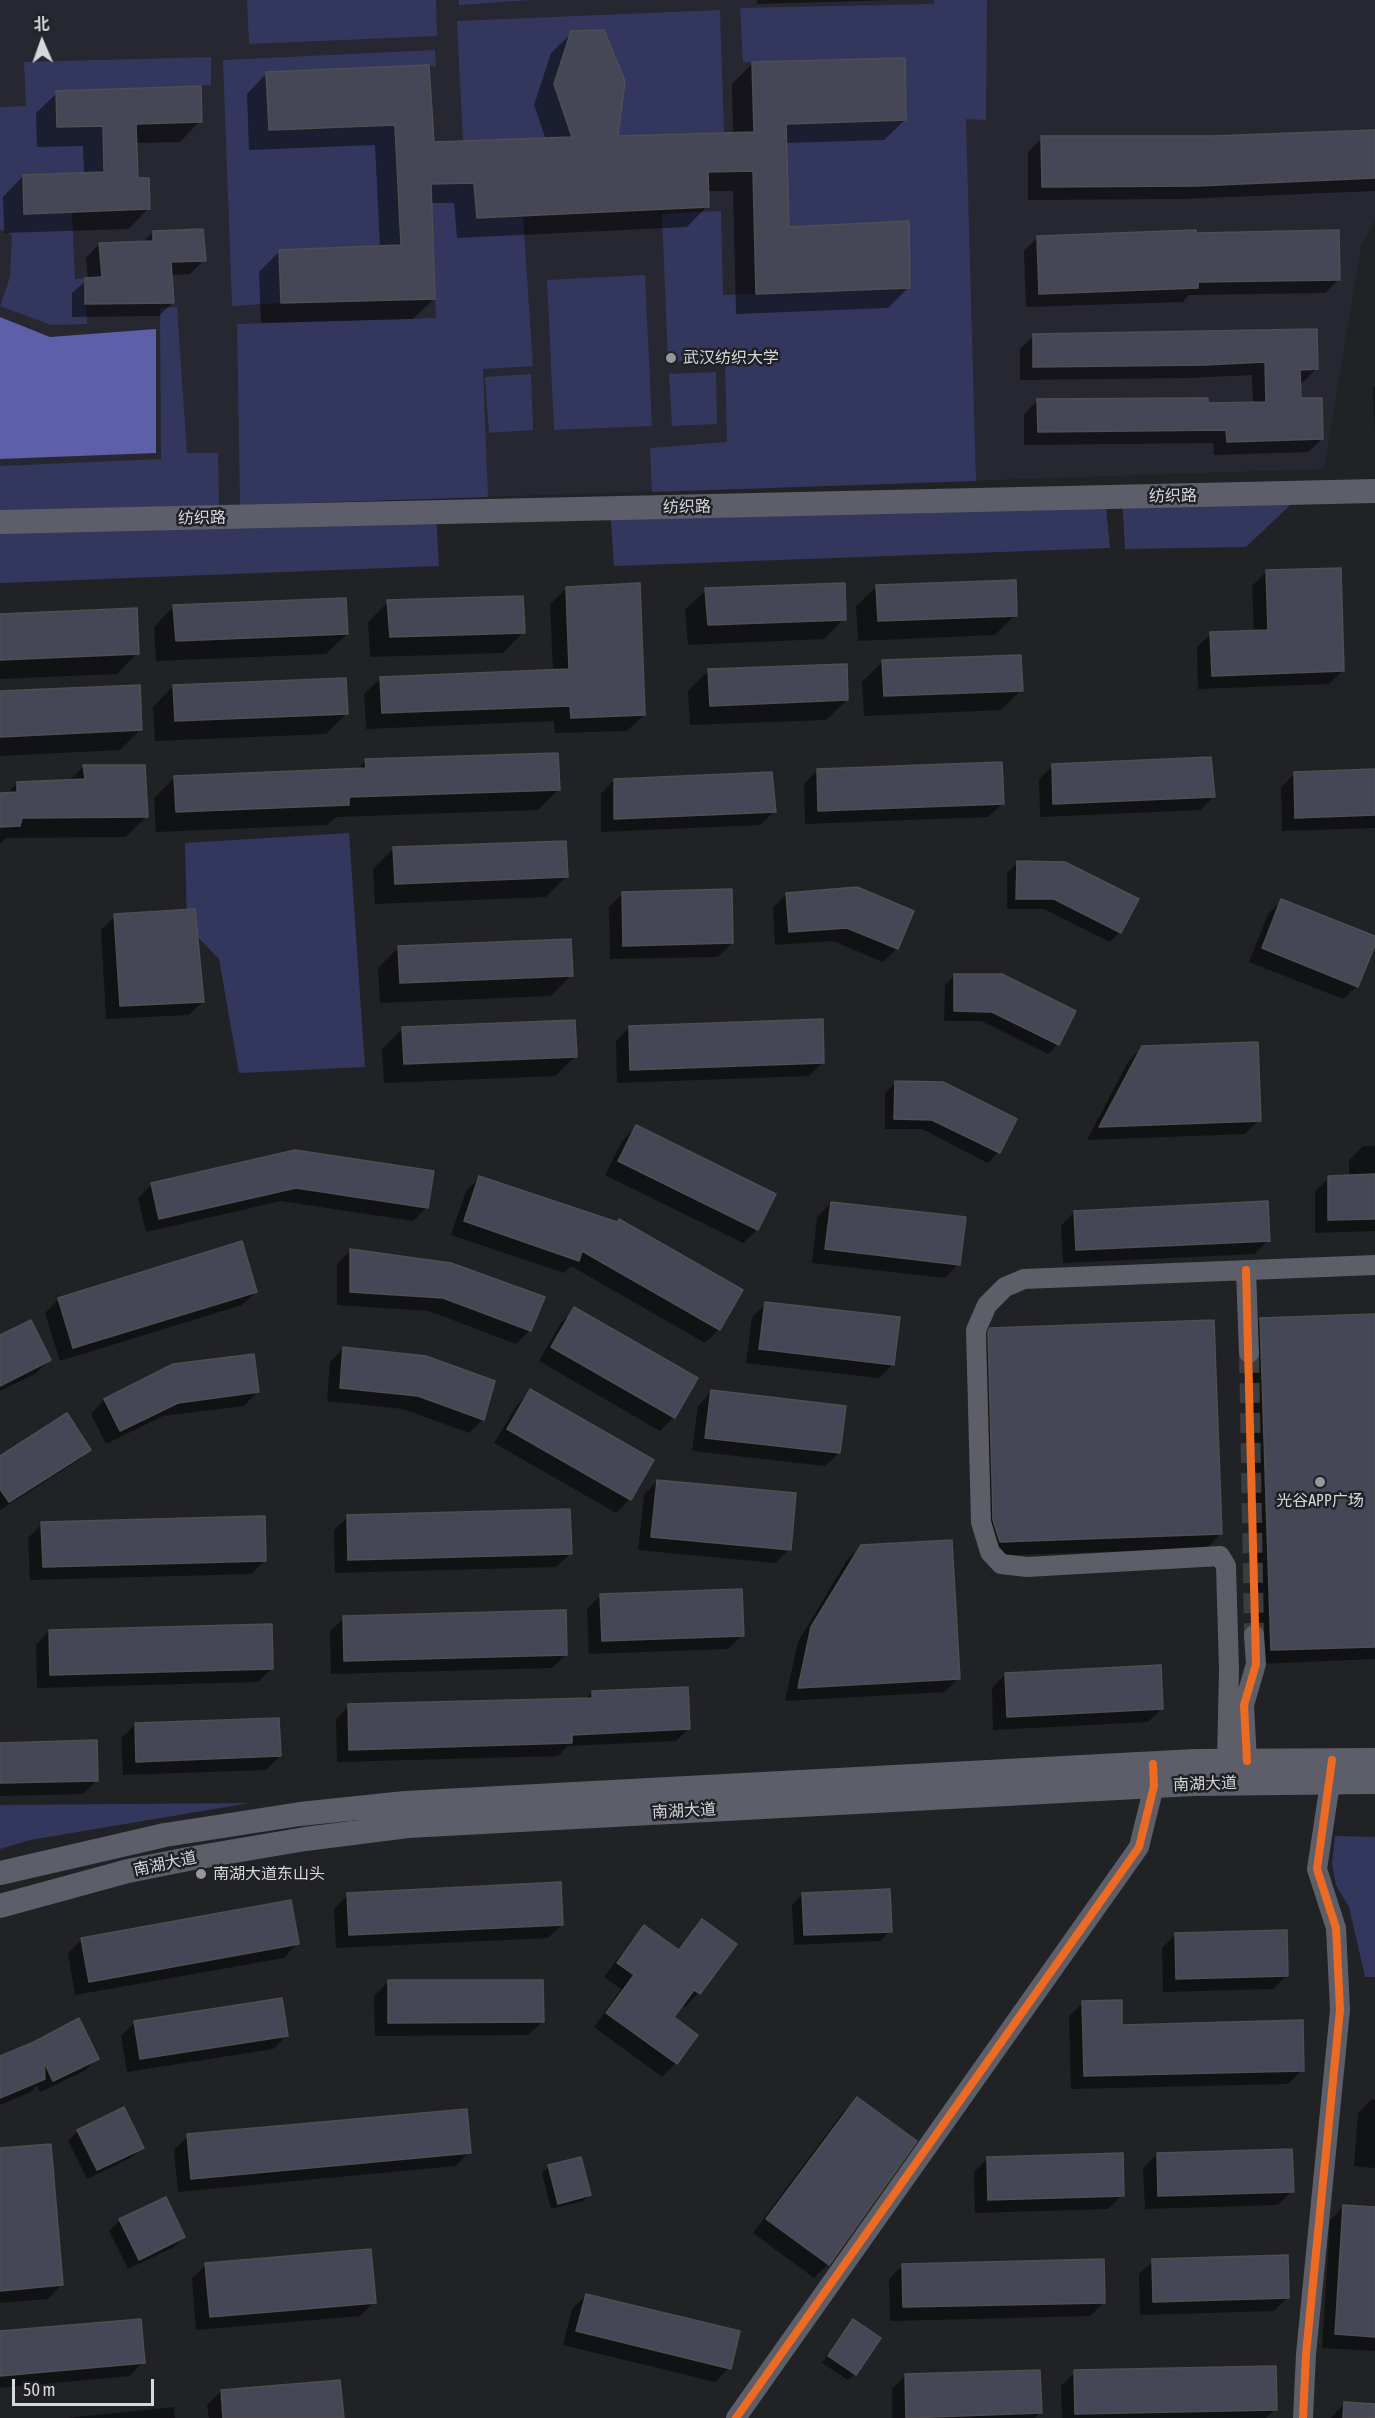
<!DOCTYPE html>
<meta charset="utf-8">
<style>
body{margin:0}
#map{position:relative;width:1375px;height:2418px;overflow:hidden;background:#212225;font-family:"Asap Condensed","Noto Sans SC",sans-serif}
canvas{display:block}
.north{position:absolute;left:12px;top:12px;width:60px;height:60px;-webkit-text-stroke:4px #202126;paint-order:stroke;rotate:358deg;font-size:16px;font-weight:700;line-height:24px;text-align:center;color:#d7d8dc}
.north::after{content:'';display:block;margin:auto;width:21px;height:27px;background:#d7d8dc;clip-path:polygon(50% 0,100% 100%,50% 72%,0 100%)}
.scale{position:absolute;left:12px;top:2379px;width:142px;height:27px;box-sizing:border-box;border:3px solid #d7d8dc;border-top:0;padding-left:8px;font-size:18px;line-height:21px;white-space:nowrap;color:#d7d8dc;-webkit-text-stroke:4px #202126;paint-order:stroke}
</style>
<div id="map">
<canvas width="1375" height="2418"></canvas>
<div class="north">北</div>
<div class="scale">50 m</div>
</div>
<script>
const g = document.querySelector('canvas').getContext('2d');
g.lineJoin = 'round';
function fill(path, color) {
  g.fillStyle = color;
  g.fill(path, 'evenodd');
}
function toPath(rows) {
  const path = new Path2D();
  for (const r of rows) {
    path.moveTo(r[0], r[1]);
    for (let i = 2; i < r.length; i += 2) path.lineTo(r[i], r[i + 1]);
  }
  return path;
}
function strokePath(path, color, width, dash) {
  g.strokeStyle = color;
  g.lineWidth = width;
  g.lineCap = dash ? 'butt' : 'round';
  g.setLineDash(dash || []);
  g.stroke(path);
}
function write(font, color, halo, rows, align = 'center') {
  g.font = font + ' "Asap Condensed","Noto Sans SC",sans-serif';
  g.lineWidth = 5;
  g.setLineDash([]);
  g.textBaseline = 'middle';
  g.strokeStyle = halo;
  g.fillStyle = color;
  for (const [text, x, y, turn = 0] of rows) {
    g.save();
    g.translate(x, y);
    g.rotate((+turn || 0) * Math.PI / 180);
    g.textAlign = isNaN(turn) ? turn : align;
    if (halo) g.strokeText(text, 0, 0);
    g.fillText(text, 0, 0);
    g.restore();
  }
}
const built = toPath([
 [0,0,1375,0,1375,221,1361,246,1324,469,0,513]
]);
const green = toPath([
 [247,0,436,0,437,36,249,44],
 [459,0,530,0,459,5],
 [934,0,987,0,986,120,966,119,976,481,652,492,650,448,727,442,725,360,668,362,662,214,721,211,723,295,910,288,908,221,789,227,786,124,906,120,905,58,743,62,740,8,934,4],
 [720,10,724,132,618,136,625,81,571,31,554,84,572,137,463,141,457,21],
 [435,50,436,67,429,65,266,72,269,130,395,125,401,245,279,250,281,303,232,306,223,60],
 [211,57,211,85,56,91,57,127,103,126,104,172,23,175,24,213,72,212,75,279,85,278,87,324,51,325,0,306,10,277,12,235,0,229,0,107,26,106,24,62],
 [474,183,477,218,523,216,533,366,483,369,488,497,240,505,237,324,436,318,431,184],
 [645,275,652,426,554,430,547,280],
 [177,307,187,453,218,453,219,506,0,513,0,466,161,459,160,308],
 [716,372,717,424,672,426,669,374],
 [531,374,533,430,489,433,485,377],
 [1303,493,1246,547,1125,549,1122,497],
 [1105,497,1110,548,614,566,610,508],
 [436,512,439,566,0,583,0,522],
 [349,833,365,1067,239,1073,219,959,187,926,185,843],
 [250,1803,30,1840,0,1849,0,1805],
 [1335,1836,1375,1837,1375,1977,1365,1977,1349,1907,1336,1885,1332,1864]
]);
const water = toPath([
 [0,317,50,337,156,329,156,453,0,459]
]);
const shadow = toPath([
 [757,0,893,0,757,4],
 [572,33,617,137,733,134,732,84,753,63,905,120,884,140,785,143,787,228,908,288,888,308,736,314,733,191,707,191,707,206,687,227,457,238,454,203,430,203,434,299,413,319,261,323,259,272,280,251,380,247,375,145,249,150,247,94,267,73,428,66,432,143,546,140,534,105,551,53],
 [57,93,200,121,180,142,135,143,137,180,149,208,128,229,4,233,3,197,23,176,84,174,83,146,37,147,36,113],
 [1375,131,1375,191,1182,199,1028,200,1028,152,1042,138,1211,137],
 [153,232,204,260,190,274,171,275,173,302,159,316,72,317,72,293,88,279,86,258,99,244,142,243],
 [1195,234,1339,279,1325,293,1189,295,1183,302,1026,307,1024,251,1038,237],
 [1315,331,1317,368,1303,382,1299,382,1299,400,1322,439,1308,452,1214,455,1213,443,1024,445,1024,414,1038,400,1207,405,1253,403,1252,375,1190,378,1020,380,1020,349,1034,336],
 [1375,386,1375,430,1373,388],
 [1266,572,1343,670,1329,684,1198,689,1197,647,1211,634,1254,632,1252,586],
 [877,586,1015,615,995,635,858,641,856,606],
 [567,588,644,715,627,731,555,733,554,721,366,729,364,694,381,678,553,671,550,604],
 [706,590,844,619,824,639,688,645,685,610],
 [388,602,523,632,503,653,370,657,368,622],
 [174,606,347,634,326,654,156,661,154,627],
 [0,616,137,653,117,674,0,679],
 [883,661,1021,690,1001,710,864,716,862,682],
 [708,671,847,700,826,720,690,725,688,691],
 [173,686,346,714,326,734,155,741,153,707],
 [0,693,140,730,120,750,0,756],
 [366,760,559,789,538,810,336,817,327,825,156,832,154,798,175,777,357,770],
 [1053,766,1213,797,1200,810,1040,817,1039,779],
 [83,767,146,817,126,837,6,838,0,844,0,795,6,794,18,783,69,781],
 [817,770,1002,804,988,817,805,824,804,784],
 [1375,771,1375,828,1282,831,1281,788,1294,774],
 [614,780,774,812,760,825,601,832,601,794],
 [393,849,566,877,546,897,375,904,373,869],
 [1017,863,1120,932,1110,942,1044,909,1007,909,1007,873],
 [623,893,732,943,718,957,610,959,609,907],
 [786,894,897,948,883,962,833,941,775,945,773,908],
 [1282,900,1375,938,1357,986,1343,999,1249,962,1268,914],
 [115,916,203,1002,189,1015,106,1019,101,930],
 [398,948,571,975,551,996,380,1003,378,968],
 [955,975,1058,1044,1048,1054,981,1021,944,1021,945,985],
 [630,1027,823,1062,809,1076,617,1083,616,1041],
 [403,1028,576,1056,555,1076,384,1083,382,1049],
 [1142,1047,1259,1120,1245,1134,1087,1140,1128,1062],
 [895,1083,1015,1120,998,1152,988,1163,922,1129,885,1129,885,1093],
 [636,1127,774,1195,757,1230,743,1243,605,1175,622,1141],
 [1363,1146,1375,1146,1375,1231,1315,1233,1315,1191,1329,1178,1349,1177,1349,1160],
 [295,1151,427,1207,413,1221,281,1201,146,1232,138,1198,152,1184],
 [480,1177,719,1329,705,1343,571,1266,564,1273,451,1235,466,1191],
 [831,1203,958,1264,945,1278,812,1263,817,1217],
 [1074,1212,1268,1240,1255,1254,1063,1263,1061,1226],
 [351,1250,530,1330,516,1344,429,1311,337,1305,337,1264],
 [256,1292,242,1305,60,1361,45,1313,59,1299],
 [766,1304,893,1364,879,1378,746,1363,752,1317],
 [575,1309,674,1417,660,1431,539,1361,561,1323],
 [1375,1315,1375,1659,1257,1664,1247,1333,1260,1320],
 [991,1330,1220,1534,1207,1548,986,1556,977,1344],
 [0,1337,49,1360,35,1374,0,1391],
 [344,1348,483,1419,469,1433,403,1409,327,1401,330,1362],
 [530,1391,630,1499,616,1513,494,1443,517,1405],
 [257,1392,244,1406,163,1416,106,1444,91,1414,104,1400],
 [711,1392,839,1453,825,1466,692,1451,698,1406],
 [89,1450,79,1460,0,1510,0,1458],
 [657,1481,789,1549,775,1563,638,1550,644,1495],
 [348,1517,570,1554,556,1567,335,1573,334,1530],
 [42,1524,265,1561,251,1574,30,1580,28,1538],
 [861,1546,958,1678,945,1692,785,1701,798,1642,847,1560],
 [601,1595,742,1635,728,1649,589,1654,587,1609],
 [344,1618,566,1655,552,1668,331,1674,330,1631],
 [49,1631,272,1668,258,1682,37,1688,36,1645],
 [1005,1674,1162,1708,1148,1722,993,1730,992,1688],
 [592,1692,688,1729,676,1741,568,1746,558,1756,337,1762,336,1719,349,1706,585,1700],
 [135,1725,280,1756,266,1770,123,1775,121,1738],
 [0,1744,97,1780,83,1794,0,1796],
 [802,1894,890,1931,880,1941,794,1945,792,1905],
 [348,1895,562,1924,548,1938,336,1948,334,1909],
 [702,1921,735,1944,698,1993,685,2007,681,2005,672,2018,676,2063,662,2077,594,2027,621,1989,604,1977,631,1941,644,1927,677,1951],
 [1176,1934,1287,1975,1273,1989,1163,1992,1162,1948],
 [82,1939,297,1944,284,1958,75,1995,68,1953],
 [388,1982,542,2022,528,2035,375,2036,374,1996],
 [1083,2003,1121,2026,1302,2070,1288,2084,1071,2089,1069,2016],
 [135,2022,287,2035,273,2049,127,2072,121,2036],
 [0,2058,97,2059,84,2071,40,2092,37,2085,31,2092,0,2105],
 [857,2099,915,2141,828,2264,814,2278,753,2233,843,2112],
 [1372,2099,1375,2100,1375,2168,1354,2166,1358,2113],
 [78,2131,142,2147,132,2157,87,2179,68,2141],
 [188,2136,469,2153,455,2166,178,2192,174,2150],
 [0,2149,61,2285,48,2299,0,2303],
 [1157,2154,1292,2191,1278,2205,1145,2209,1143,2168],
 [988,2158,1122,2195,1108,2209,975,2213,974,2172],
 [549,2166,590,2195,583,2201,551,2209,542,2173],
 [165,2199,184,2237,174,2247,128,2269,109,2231,120,2221],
 [1344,2206,1375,2208,1375,2351,1322,2348,1330,2220],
 [1153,2261,1287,2298,1274,2311,1140,2315,1139,2274],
 [206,2265,374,2302,360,2316,196,2330,192,2278],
 [903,2265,1104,2302,1090,2316,890,2321,889,2279],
 [586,2295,729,2368,715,2382,563,2345,572,2309],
 [853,2321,855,2374,848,2380,822,2363],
 [0,2333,143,2362,130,2376,0,2388],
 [1075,2372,1275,2409,1266,2418,1062,2418,1061,2386],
 [905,2376,1040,2413,1035,2418,892,2418,892,2389],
 [221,2391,342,2418,209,2418,207,2405],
 [1345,2403,1375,2405,1375,2418,1331,2418],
 [174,2407,175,2418,67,2418]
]);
const building = toPath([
 [604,30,625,81,618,136,754,132,752,62,905,58,906,120,786,124,789,227,909,221,910,288,756,294,753,171,708,172,709,207,477,218,474,183,431,184,435,299,281,303,279,250,401,245,395,125,269,130,266,72,429,65,434,142,572,137,554,84,571,31,604,30],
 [201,86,202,122,136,124,138,178,149,178,150,209,24,214,23,175,104,172,103,126,57,127,56,91,201,86],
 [1375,130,1375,178,1197,186,1042,187,1041,136,1211,136,1375,130],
 [203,229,206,261,171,262,174,303,85,304,85,278,102,277,99,243,153,241,153,231,203,229],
 [1196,230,1196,233,1339,230,1340,280,1198,282,1198,288,1039,294,1037,236,1196,230],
 [1317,329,1318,369,1300,370,1301,398,1322,398,1323,439,1227,442,1226,430,1038,432,1037,399,1208,398,1208,403,1266,402,1265,362,1205,365,1033,367,1033,334,1317,329],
 [1341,568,1344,671,1212,676,1210,632,1268,630,1266,570,1341,568],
 [1016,580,1017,616,878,621,876,585,1016,580],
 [640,583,645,715,571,718,570,706,382,713,380,677,569,669,566,587,640,583],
 [845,583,846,620,708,625,705,588,845,583],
 [523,596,525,633,390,637,387,600,523,596],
 [346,598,348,634,176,641,173,605,346,598],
 [137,608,139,654,0,660,0,614,137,608],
 [1021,655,1023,691,884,696,882,660,1021,655],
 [847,664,848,700,710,706,708,669,847,664],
 [346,678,348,714,175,721,173,685,346,678],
 [140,685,142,730,0,737,0,691,140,685],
 [558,753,560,790,349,797,349,805,176,812,174,776,366,768,365,759,558,753],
 [1211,757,1215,797,1053,804,1052,764,1211,757],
 [1002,762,1004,804,818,811,817,769,1002,762],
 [83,765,145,765,148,817,22,818,20,826,0,827,0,793,17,792,17,782,85,779,83,765],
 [1375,769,1375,815,1295,818,1294,772,1375,769],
 [772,772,776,812,614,819,614,779,772,772],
 [566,841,568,877,395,884,393,847,566,841],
 [1017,861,1065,862,1139,899,1121,933,1054,899,1016,899,1017,861],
 [857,887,914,911,898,949,847,928,789,932,786,893,857,887],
 [732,889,733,943,623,946,622,892,732,889],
 [1281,899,1375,936,1375,945,1358,987,1262,948,1281,899],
 [195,909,204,1002,120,1006,114,914,195,909],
 [571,939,573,976,400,983,398,946,571,939],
 [954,974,1002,974,1076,1011,1059,1045,992,1012,954,1011,954,974],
 [823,1019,824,1063,630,1070,629,1026,823,1019],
 [575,1020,577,1057,404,1064,402,1027,575,1020],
 [1258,1042,1261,1121,1099,1127,1142,1046,1258,1042],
 [895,1081,943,1082,1017,1119,1000,1153,932,1120,894,1119,895,1081],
 [636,1125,776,1194,758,1230,618,1161,636,1125],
 [295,1150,434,1171,428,1208,296,1188,159,1219,151,1183,295,1150],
 [1375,1174,1375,1219,1328,1220,1328,1176,1375,1174],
 [479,1176,617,1222,619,1219,743,1290,720,1330,582,1251,579,1261,464,1221,479,1176],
 [1268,1201,1270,1241,1076,1250,1074,1211,1268,1201],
 [831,1202,966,1217,960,1265,825,1249,831,1202],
 [242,1241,257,1292,73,1348,58,1298,242,1241],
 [350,1249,451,1263,545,1297,531,1331,443,1298,350,1292,350,1249],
 [765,1302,900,1317,894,1365,759,1349,765,1302],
 [574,1307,698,1378,675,1418,551,1347,574,1307],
 [1375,1314,1375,1647,1271,1650,1260,1318,1375,1314],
 [31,1320,51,1360,0,1386,0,1335,31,1320],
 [1214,1320,1222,1534,1000,1542,993,1520,988,1332,990,1328,1214,1320],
 [343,1347,426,1356,495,1381,484,1420,418,1396,340,1388,343,1347],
 [254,1354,259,1392,178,1403,120,1431,104,1399,173,1364,254,1354],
 [530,1389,654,1460,631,1500,507,1429,530,1389],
 [711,1390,846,1406,840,1453,705,1438,711,1390],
 [67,1413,91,1450,9,1502,0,1489,0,1456,67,1413],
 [657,1480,796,1493,791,1550,651,1537,657,1480],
 [570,1509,572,1554,348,1560,347,1515,570,1509],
 [265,1516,266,1561,43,1567,41,1522,265,1516],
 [952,1540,960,1679,798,1688,811,1627,861,1545,952,1540],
 [742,1589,744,1636,602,1641,600,1594,742,1589],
 [566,1610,567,1655,344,1661,343,1616,566,1610],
 [272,1624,273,1669,50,1675,49,1630,272,1624],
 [1161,1665,1163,1709,1007,1717,1005,1673,1161,1665],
 [688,1687,690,1729,572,1735,572,1743,349,1750,348,1704,592,1698,592,1691,688,1687],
 [279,1718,281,1756,136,1762,135,1723,279,1718],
 [97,1740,98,1781,0,1783,0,1743,97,1740],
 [561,1882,563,1925,349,1935,347,1893,561,1882],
 [890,1889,892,1932,804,1935,802,1893,890,1889],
 [291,1900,299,1944,89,1982,81,1938,291,1900],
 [702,1919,737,1944,700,1994,694,1990,674,2017,698,2035,677,2064,606,2013,634,1975,617,1963,644,1925,679,1950,702,1919],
 [1287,1930,1288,1976,1176,1979,1175,1933,1287,1930],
 [388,1980,543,1980,544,2022,388,2023,388,1980],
 [282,1998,288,2036,140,2059,134,2021,282,1998],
 [1122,2000,1122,2025,1303,2020,1304,2071,1084,2076,1082,2001,1122,2000],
 [79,2018,99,2059,53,2081,44,2062,45,2079,0,2098,0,2056,34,2042,79,2018],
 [857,2097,917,2141,829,2265,766,2219,857,2097],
 [124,2107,144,2148,97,2170,77,2130,124,2107],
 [467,2109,471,2153,191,2179,187,2134,467,2109],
 [51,2144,63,2285,0,2291,0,2148,51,2144],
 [1292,2149,1294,2192,1158,2196,1157,2153,1292,2149],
 [1123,2153,1124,2196,988,2200,987,2157,1123,2153],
 [581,2157,591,2195,558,2204,548,2165,581,2157],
 [166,2197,185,2237,139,2260,119,2219,166,2197],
 [1343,2205,1375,2207,1375,2337,1335,2334,1343,2205],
 [371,2249,376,2303,210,2317,205,2263,371,2249],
 [1288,2255,1289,2298,1153,2302,1152,2259,1288,2255],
 [1104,2259,1105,2303,903,2307,902,2264,1104,2259],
 [586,2294,740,2331,731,2369,576,2331,586,2294],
 [141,2319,145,2363,0,2376,0,2331,141,2319],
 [853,2319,881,2338,856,2375,828,2356,853,2319],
 [1276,2366,1277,2410,1075,2414,1074,2370,1276,2366],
 [1040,2370,1042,2413,906,2418,905,2374,1040,2370],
 [340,2380,344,2418,223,2418,221,2390,340,2380],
 [1344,2402,1375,2404,1375,2418,1343,2418,1344,2402]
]);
const minorTunnel = toPath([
 [1249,1353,1254,1635]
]);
const minor = toPath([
 [1246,1270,1249,1353],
 [1227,1761,1229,1670,1226,1566,1220,1556,1027,1567,1001,1564,990,1552,981,1522,976,1330,987,1305,1005,1287,1024,1279,1375,1265],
 [1247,1761,1244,1705,1256,1664,1254,1635],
 [736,2418,1139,1847,1154,1786,1154,1772],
 [1303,2418,1306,2354,1340,2010,1336,1928,1317,1869,1332,1770]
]);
const major = toPath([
 [0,522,1375,491],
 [0,1873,165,1835,300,1814,405,1803,1195,1761,1375,1760],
 [0,1906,128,1871,188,1859,305,1839,408,1826,1193,1784,1375,1782]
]);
const cycleway = toPath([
 [1246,1270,1256,1664,1244,1705,1247,1761],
 [736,2418,1139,1847,1154,1786,1153,1764],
 [1303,2418,1306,2354,1340,2010,1336,1928,1317,1869,1332,1760]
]);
const markers = [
 [671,358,6,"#97989c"],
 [1320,1482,6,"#97989c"],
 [201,1874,6,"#97989c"]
];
const poiNames = [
 ["武汉纺织大学",683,358],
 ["光谷APP广场",1320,1501,"center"],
 ["南湖大道东山头",213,1874]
];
const streetNames = [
 ["纺织路",1173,496,-1],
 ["纺织路",687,507,-1],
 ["纺织路",202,518,-1],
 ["南湖大道",1205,1784,-2],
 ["南湖大道",684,1811,-3],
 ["南湖大道",165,1864,-12]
];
fill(built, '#262731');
fill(green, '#34375d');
fill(water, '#5d60a9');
fill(shadow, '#0007');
fill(building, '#454656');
strokePath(building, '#4f4f52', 1.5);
strokePath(minorTunnel, '#3c3d40', 20, [20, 10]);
strokePath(minor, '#5d5e68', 20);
strokePath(major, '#5d5e69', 24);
strokePath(cycleway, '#ed6a23', 8);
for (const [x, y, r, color] of markers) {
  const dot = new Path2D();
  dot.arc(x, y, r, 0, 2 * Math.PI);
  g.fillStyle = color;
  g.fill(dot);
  strokePath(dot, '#202126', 2);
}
write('16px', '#d7d8dc', '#202126', poiNames, 'left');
write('16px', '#d7d8dc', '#202126', streetNames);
</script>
